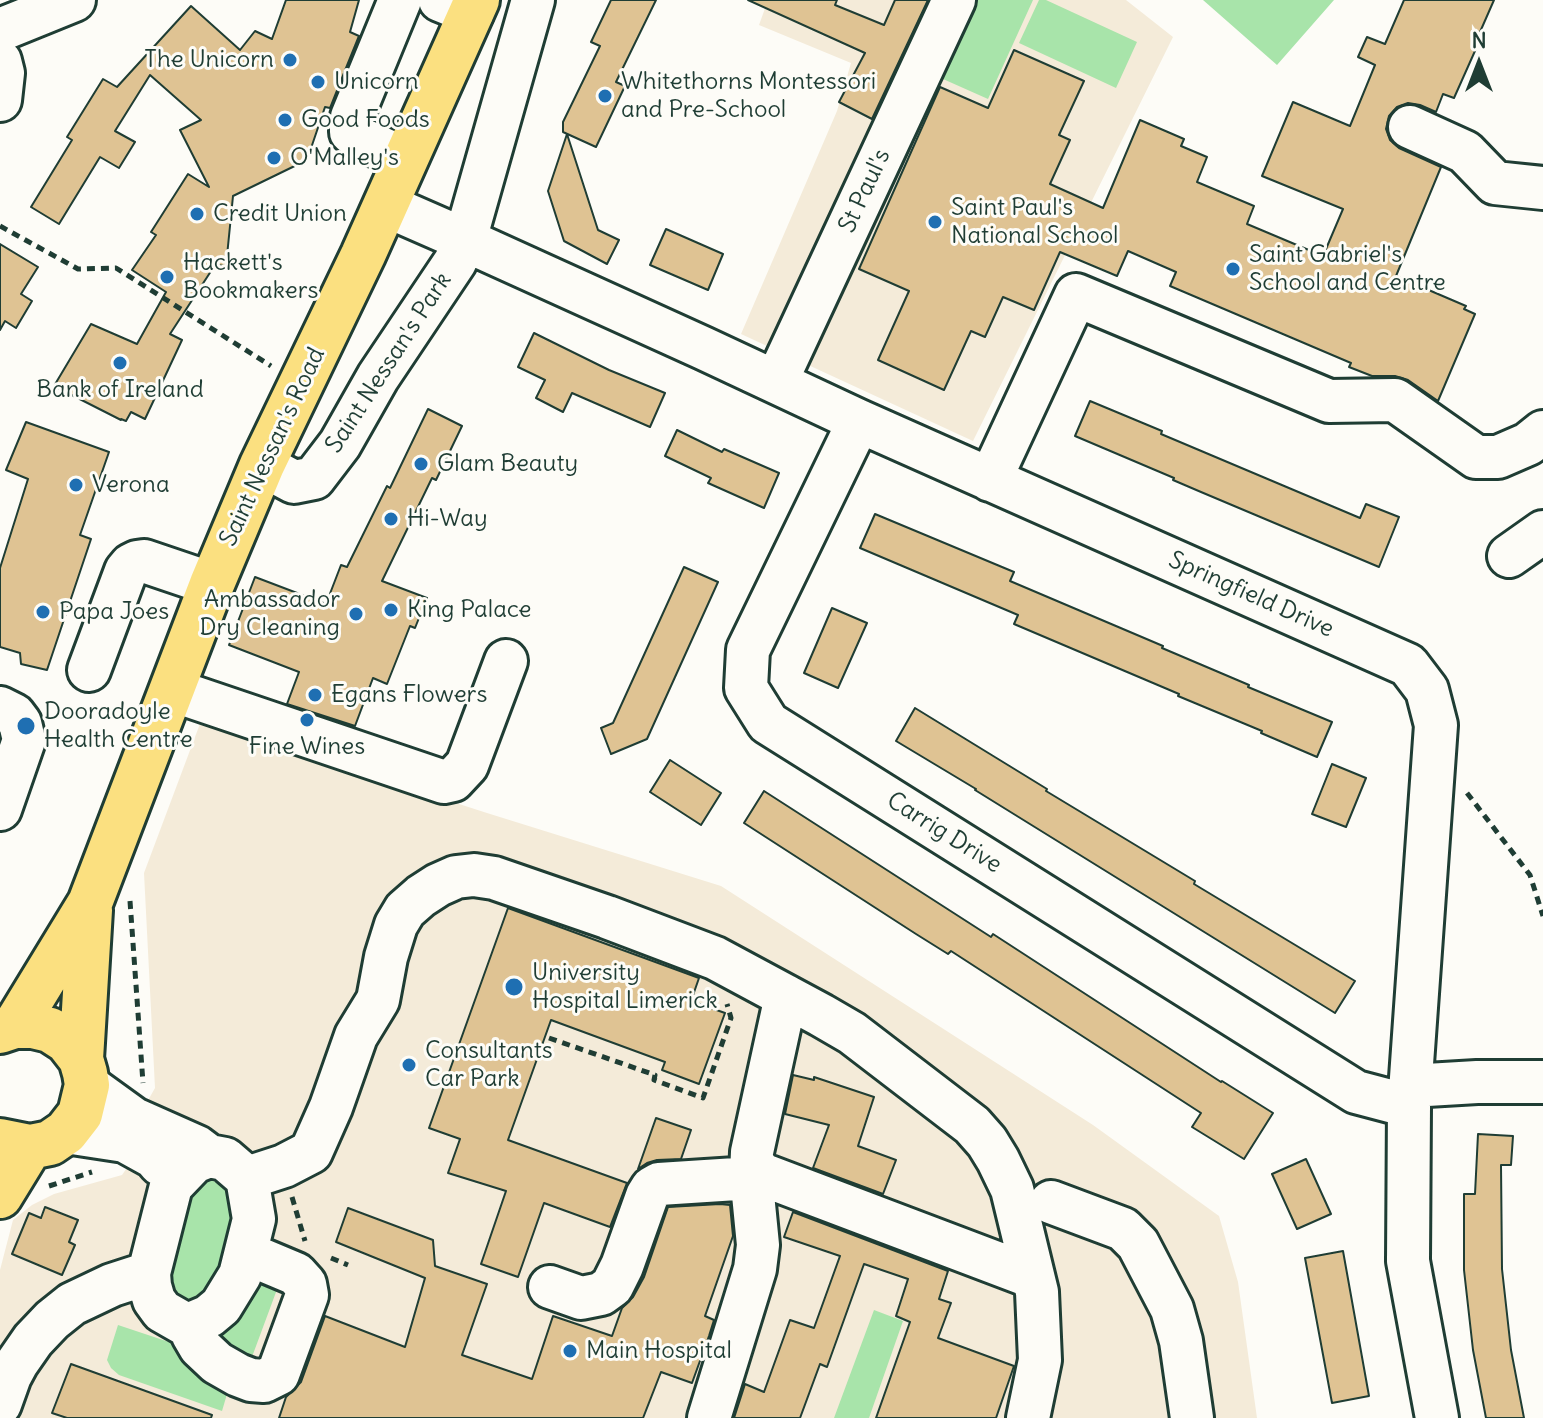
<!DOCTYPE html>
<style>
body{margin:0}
#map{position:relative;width:1543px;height:1418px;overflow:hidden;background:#fdfcf7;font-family:Delius,sans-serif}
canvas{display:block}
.north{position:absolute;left:1439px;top:24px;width:80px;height:80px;-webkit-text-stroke:6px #fdfcf7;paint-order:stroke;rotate:0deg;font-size:22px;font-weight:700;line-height:32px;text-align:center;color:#1f3d34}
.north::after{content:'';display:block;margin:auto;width:28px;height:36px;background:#1f3d34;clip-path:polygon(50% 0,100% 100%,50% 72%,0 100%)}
</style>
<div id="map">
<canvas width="1543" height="1418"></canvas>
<div class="north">N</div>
</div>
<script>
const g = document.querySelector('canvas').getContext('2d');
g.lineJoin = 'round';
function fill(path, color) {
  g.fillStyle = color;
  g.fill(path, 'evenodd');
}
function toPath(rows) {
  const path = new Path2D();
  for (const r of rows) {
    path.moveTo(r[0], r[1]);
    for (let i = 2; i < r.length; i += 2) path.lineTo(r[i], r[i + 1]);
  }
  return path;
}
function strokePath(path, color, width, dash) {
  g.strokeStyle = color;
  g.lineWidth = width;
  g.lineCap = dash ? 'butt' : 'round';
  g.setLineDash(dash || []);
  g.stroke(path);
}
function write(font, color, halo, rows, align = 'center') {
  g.font = font + ' Delius,sans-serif';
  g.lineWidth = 6;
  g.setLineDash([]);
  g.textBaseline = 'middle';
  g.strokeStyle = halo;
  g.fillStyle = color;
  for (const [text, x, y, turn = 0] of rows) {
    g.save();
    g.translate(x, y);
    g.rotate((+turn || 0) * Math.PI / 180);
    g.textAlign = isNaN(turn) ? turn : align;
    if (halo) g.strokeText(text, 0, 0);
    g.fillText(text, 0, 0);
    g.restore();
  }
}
const built = toPath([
 [768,0,1126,0,1173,37,973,441,741,334,837,111,851,63,759,25],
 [201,721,487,813,721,886,1093,1125,1219,1216,1238,1282,1257,1418,0,1418,0,1270,13,1220,32,1205,54,1194,122,1175,133,1159,125,1141,155,1088,144,873]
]);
const green = toPath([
 [976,0,1033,0,988,99,943,79],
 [1039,0,1046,0,1137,42,1116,88,1019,43],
 [1203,0,1334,0,1277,65],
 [207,1178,222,1185,232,1197,237,1227,207,1305,169,1301,172,1228,180,1199],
 [251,1277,279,1284,249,1365,213,1333],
 [874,1310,903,1321,869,1418,834,1418],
 [118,1325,175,1344,230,1384,222,1411,119,1375,111,1368,107,1360]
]);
const building = toPath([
 [286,0,359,0,350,32,359,36,344,73,330,108,325,107,307,160,233,196,226,266,215,265,170,334,182,340,145,419,131,412,126,421,121,419,121,420,54,386,91,324,137,344,166,292,132,270,156,235,151,232,188,174,209,187,180,130,201,120,150,75,115,131,135,142,119,168,100,157,59,224,31,207,72,140,67,137,103,79,117,87,191,6,240,50,255,31,272,39,286,0],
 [611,0,656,0,616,82,625,86,596,147,563,132,563,122,600,46,591,42,611,0],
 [748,0,837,0,835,5,884,25,895,0,928,0,872,119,839,102,865,53,748,0],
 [1404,0,1494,0,1480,32,1483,33,1454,98,1443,94,1436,112,1420,105,1408,103,1397,107,1389,116,1386,129,1390,140,1399,148,1441,167,1396,276,1466,306,1464,309,1475,314,1438,401,1408,380,1395,376,1372,376,1349,367,1351,363,1170,286,1176,272,1128,251,1117,276,1060,252,1034,310,1003,297,985,337,971,331,944,390,878,360,909,291,859,269,940,87,988,108,1014,50,1084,81,1059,135,1070,140,1050,184,1103,208,1140,120,1184,139,1181,146,1207,157,1197,182,1254,206,1247,224,1323,256,1343,209,1262,176,1293,102,1350,126,1375,65,1358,57,1367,37,1385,44,1404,0],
 [567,134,598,230,619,240,607,264,564,241,548,191,567,134],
 [666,229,723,254,708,290,650,265,666,229],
 [0,244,38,267,21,294,32,301,16,328,5,321,0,330,0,244],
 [534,333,609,370,665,393,650,427,572,393,563,412,536,398,545,380,518,367,534,333],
 [1090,401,1162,431,1161,434,1360,518,1366,504,1399,517,1379,567,1201,492,1173,480,1174,478,1075,436,1090,401],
 [428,409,462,426,436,480,432,478,382,581,427,598,415,628,410,626,387,684,373,678,355,726,287,704,299,672,229,645,255,577,326,604,341,565,347,567,387,486,390,488,428,409],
 [26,422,109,452,80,535,91,539,47,670,21,664,20,653,0,647,0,568,28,479,6,470,26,422],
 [677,430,722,452,724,449,779,473,764,508,708,483,711,478,665,456,677,430],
 [875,514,1014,572,1010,581,1163,646,1162,648,1249,685,1248,687,1332,722,1317,757,1261,733,1262,731,1178,696,1179,694,1014,624,1018,615,860,548,875,514],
 [684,567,718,582,647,739,611,754,601,728,613,723,684,567],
 [832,608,867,623,838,688,804,673,832,608],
 [915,708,1047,789,1046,791,1195,881,1194,884,1355,981,1335,1013,975,790,976,789,896,741,915,708],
 [670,760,721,793,701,825,650,792,670,760],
 [1332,764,1366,778,1346,827,1312,814,1332,764],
 [764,791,991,937,993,934,1221,1082,1222,1081,1273,1113,1244,1159,1192,1127,1201,1113,951,951,948,954,916,934,744,823,764,791],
 [508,908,699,978,691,1001,725,1013,699,1084,662,1070,665,1062,551,1020,508,1140,627,1183,610,1227,544,1203,518,1277,481,1264,506,1191,448,1173,460,1139,429,1128,508,908],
 [793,1075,814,1080,814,1077,874,1097,858,1146,896,1160,883,1194,813,1168,829,1125,785,1114,793,1075],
 [656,1118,691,1130,681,1159,657,1160,647,1163,638,1169,656,1118],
 [1478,1134,1513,1136,1511,1165,1501,1165,1502,1269,1511,1350,1524,1418,1486,1418,1473,1350,1464,1270,1464,1194,1475,1194,1478,1134],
 [1306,1159,1331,1214,1297,1229,1272,1174,1306,1159],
 [720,1204,730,1205,733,1236,705,1316,714,1320,709,1336,692,1383,661,1372,643,1418,279,1418,286,1397,301,1382,325,1316,405,1347,425,1278,336,1242,348,1208,433,1240,435,1266,487,1284,462,1355,532,1379,553,1316,612,1336,622,1308,633,1297,644,1277,668,1207,720,1204],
 [45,1207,78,1220,69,1242,75,1245,62,1275,12,1254,29,1213,41,1218,45,1207],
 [793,1212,948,1271,939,1299,951,1303,938,1338,1014,1366,996,1418,876,1418,910,1322,896,1316,908,1279,864,1264,827,1367,820,1364,800,1418,734,1418,745,1384,764,1392,790,1320,814,1328,840,1256,784,1237,793,1212],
 [1343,1251,1369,1396,1332,1403,1305,1258,1343,1251],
 [71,1364,212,1415,211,1418,67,1418,52,1413,71,1364]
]);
const path = toPath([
 [0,226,78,269,116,268,271,366],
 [1467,793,1530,875,1543,916],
 [130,901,143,1083],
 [549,1038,655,1075,654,1080,703,1098,731,1018,727,1004],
 [49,1186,92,1172],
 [292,1197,305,1241],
 [331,1258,348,1265]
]);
const minor = toPath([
 [400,0,352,117,351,125,351,132,357,137,405,159],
 [440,0,472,13],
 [0,30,74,0],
 [0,61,3,73,0,100],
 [1410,127,1465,152,1495,183,1543,188],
 [385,205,465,240,703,348,859,421,1408,665,1427,690,1436,725,1409,1106,1408,1261,1437,1418],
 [776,382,954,0],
 [859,421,748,650,746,688,768,723,1356,1092,1409,1106],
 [262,465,294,482,314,478,340,444,378,377,455,262,465,240,533,0],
 [990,480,1076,295,1329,401,1395,400,1476,457,1498,457,1528,444,1543,432],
 [1509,556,1543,532],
 [89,670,126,571,131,565,137,562,144,561,212,584],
 [172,690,444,782,453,780,467,765,506,661],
 [0,708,14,715,20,723,24,740,0,809],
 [87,1085,134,1119,197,1147,209,1156,225,1159,247,1178,254,1219,240,1275,221,1306,209,1316,190,1324,183,1323,162,1311,154,1300,150,1286,149,1273,171,1186,194,1162,209,1156],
 [1410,1086,1477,1082,1543,1082],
 [66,1132,125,1141,154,1157,160,1164],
 [752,1162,761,1174,1033,1277],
 [247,1178,284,1166,311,1152,331,1107,356,1036,378,1000,386,957,396,925,405,910,421,896,438,885,456,877,474,875,494,878,607,917,715,958,821,1015,852,1033,972,1125,987,1142,998,1160,1012,1189,1037,1292,1040,1360,1028,1418],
 [1051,1202,1123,1229,1138,1244,1172,1309,1181,1341,1192,1418],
 [550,1287,581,1298,601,1294,612,1286,622,1266,647,1196,652,1188,659,1184,752,1178],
 [190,1324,193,1335,200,1347,217,1363,238,1375,251,1380,264,1381,278,1374,307,1295,305,1284,296,1274,246,1253],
 [0,1404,10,1376,17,1363,33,1340,52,1320,72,1304,112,1285,149,1273],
 [709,1418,755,1269,758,1245,751,1174,752,1152,786,996]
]);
const major = toPath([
 [15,1026,90,903,212,584,262,465,363,255,477,0],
 [0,1031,15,1026,33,1026,50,1030,67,1041,81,1059,85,1073,87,1085,80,1114,66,1132,50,1143,30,1147,0,1141],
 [81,1059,90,910],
 [0,1196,30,1147]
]);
const markers = [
 [290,60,8,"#1f6fb2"],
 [318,82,8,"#1f6fb2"],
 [605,96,8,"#1f6fb2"],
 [285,120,8,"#1f6fb2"],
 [274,158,8,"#1f6fb2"],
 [197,214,8,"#1f6fb2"],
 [935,222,8,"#1f6fb2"],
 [1233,269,8,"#1f6fb2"],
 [167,277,8,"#1f6fb2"],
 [120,363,8,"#1f6fb2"],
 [421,464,8,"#1f6fb2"],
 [76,485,8,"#1f6fb2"],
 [391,519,8,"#1f6fb2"],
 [391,610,8,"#1f6fb2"],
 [43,612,8,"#1f6fb2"],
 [356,614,8,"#1f6fb2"],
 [315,695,8,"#1f6fb2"],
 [307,720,8,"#1f6fb2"],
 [26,726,10,"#1f6fb2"],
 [514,987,10,"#1f6fb2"],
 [409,1065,8,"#1f6fb2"],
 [570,1351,8,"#1f6fb2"]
];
const poiNames = [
 ["The Unicorn",274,60,"right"],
 ["Unicorn",334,82],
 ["Whitethorns Montessori",621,82],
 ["and Pre-School",621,110],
 ["Good Foods",301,120],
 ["O'Malley's",290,158],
 ["Saint Paul's",951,208],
 ["National School",951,236],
 ["Credit Union",213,214],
 ["Saint Gabriel's",1249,255],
 ["School and Centre",1249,283],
 ["Hackett's",183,263],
 ["Bookmakers",183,291],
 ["Bank of Ireland",120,390,"center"],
 ["Glam Beauty",437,464],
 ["Verona",92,485],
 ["Hi-Way",407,519],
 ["Ambassador",340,600,"right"],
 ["Dry Cleaning",340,628,"right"],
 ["King Palace",407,610],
 ["Papa Joes",59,612],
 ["Egans Flowers",331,695],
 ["Dooradoyle",44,712],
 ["Health Centre",44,740],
 ["Fine Wines",307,747,"center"],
 ["University",532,973],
 ["Hospital Limerick",532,1001],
 ["Consultants",425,1051],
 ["Car Park",425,1079],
 ["Main Hospital",586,1351]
];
const streetNames = [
 ["St Paul's",865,191,-65],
 ["Saint Nessan's Park",389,363,-57],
 ["Saint Nessan's Road",273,447,-65],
 ["Springfield Drive",1251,595,24],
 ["Carrig Drive",944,833,32]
];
fill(built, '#f4ebd9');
fill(green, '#a8e4aa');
fill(building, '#dfc393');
strokePath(building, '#1f3d34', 2);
strokePath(minor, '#1f3d34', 48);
strokePath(major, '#1f3d34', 50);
strokePath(path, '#1f3d34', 5, [8, 6]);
strokePath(minor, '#fdfcf7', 42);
strokePath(major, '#fbe080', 44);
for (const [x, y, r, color] of markers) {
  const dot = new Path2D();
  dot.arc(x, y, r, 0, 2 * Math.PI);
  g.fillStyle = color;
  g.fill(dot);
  strokePath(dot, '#fdfcf7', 3);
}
write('24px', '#1f3d34', '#fdfcf7', poiNames, 'left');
write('24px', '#1f3d34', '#fdfcf7', streetNames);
</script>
